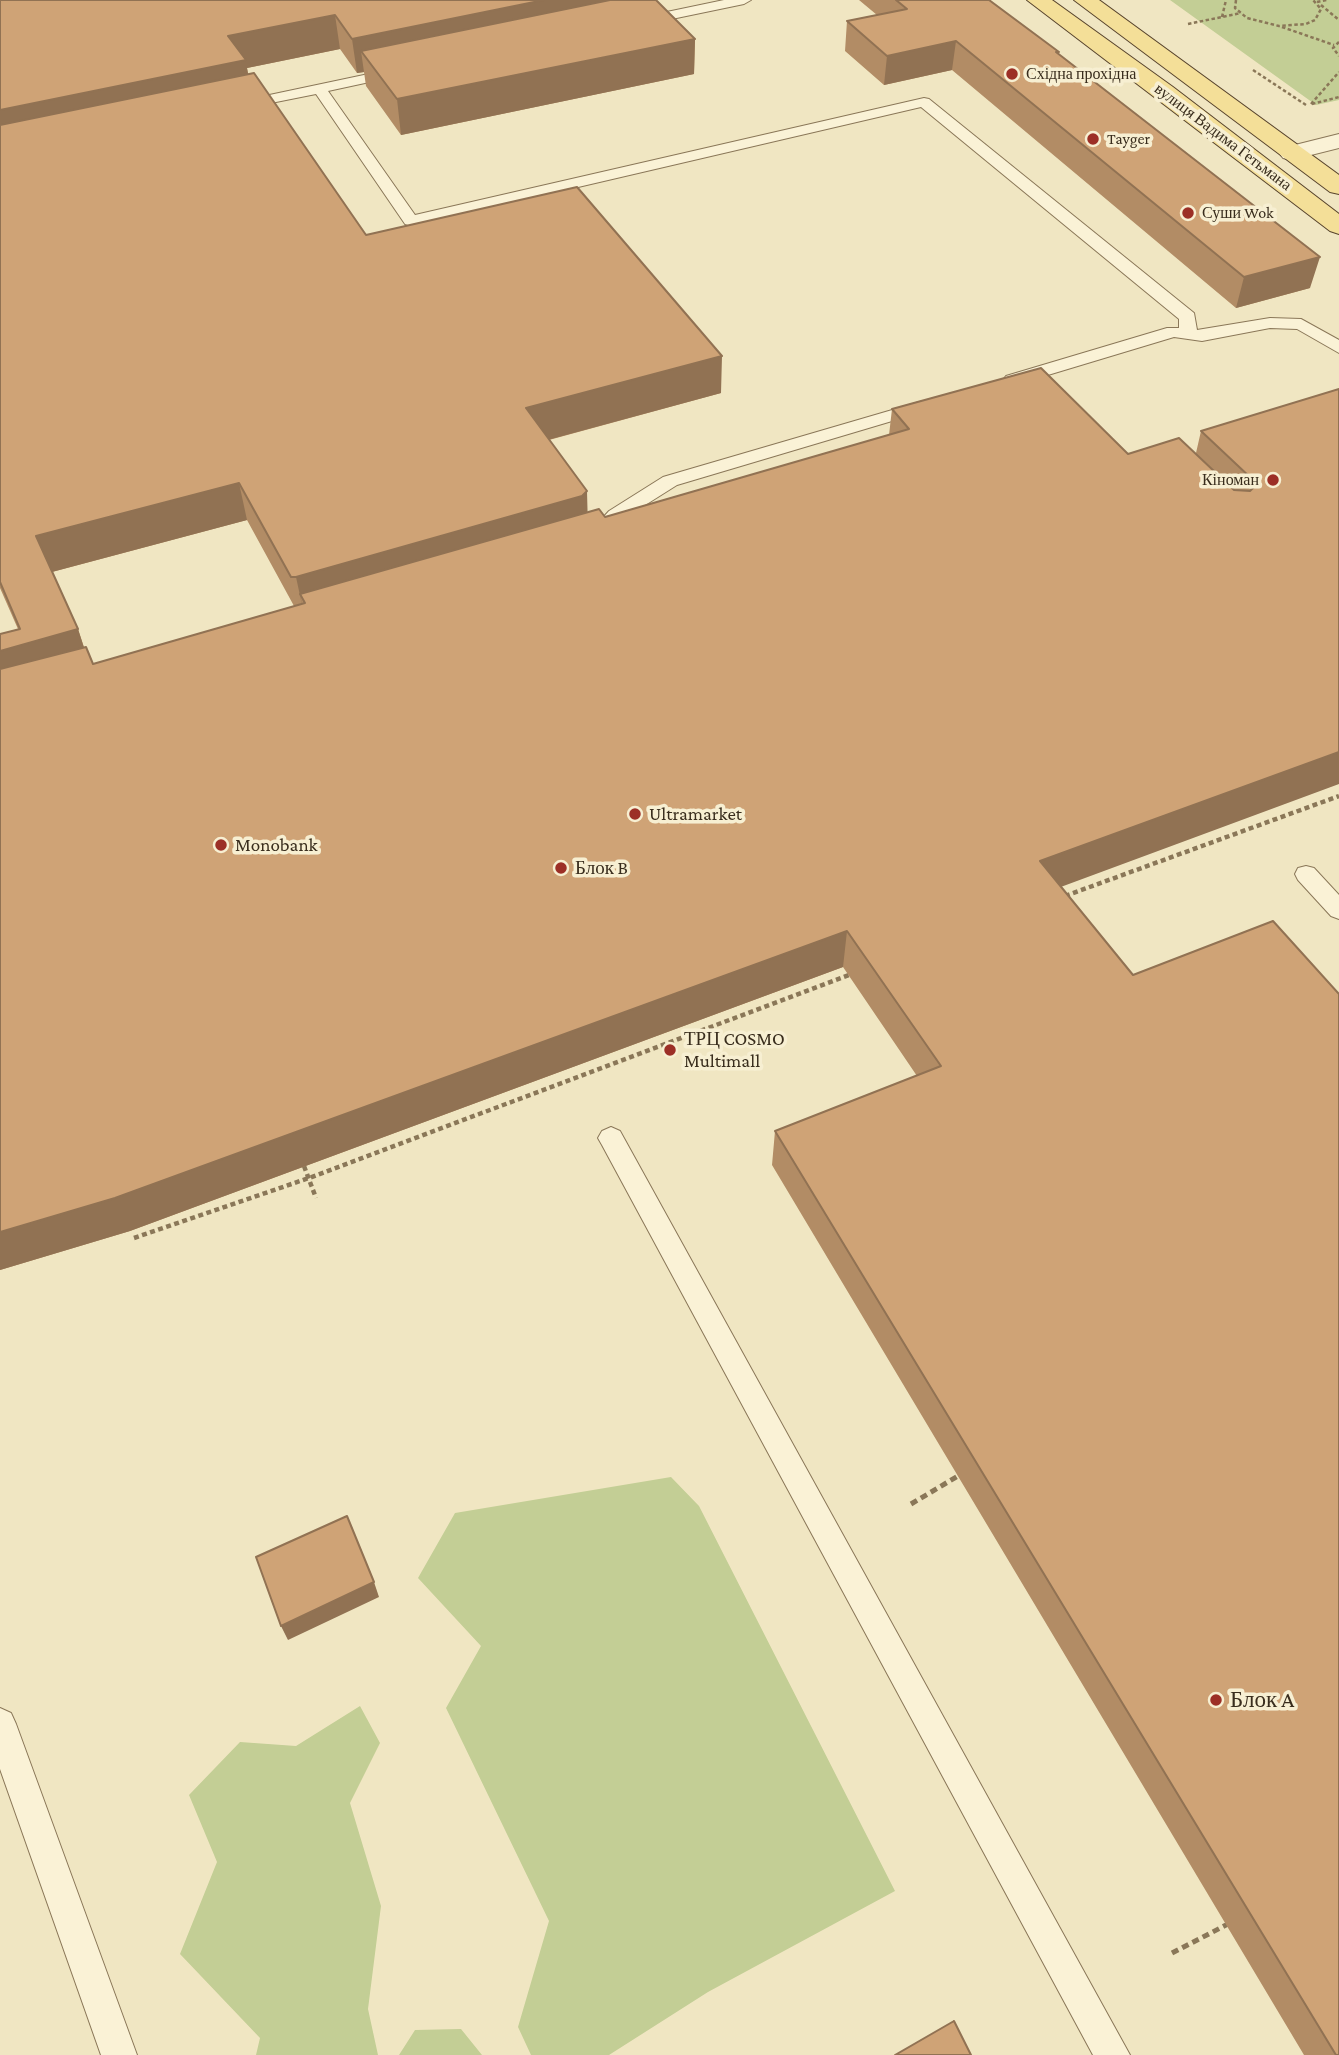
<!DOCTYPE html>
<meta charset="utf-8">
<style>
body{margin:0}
canvas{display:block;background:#f0e6c2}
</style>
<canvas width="1339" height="2055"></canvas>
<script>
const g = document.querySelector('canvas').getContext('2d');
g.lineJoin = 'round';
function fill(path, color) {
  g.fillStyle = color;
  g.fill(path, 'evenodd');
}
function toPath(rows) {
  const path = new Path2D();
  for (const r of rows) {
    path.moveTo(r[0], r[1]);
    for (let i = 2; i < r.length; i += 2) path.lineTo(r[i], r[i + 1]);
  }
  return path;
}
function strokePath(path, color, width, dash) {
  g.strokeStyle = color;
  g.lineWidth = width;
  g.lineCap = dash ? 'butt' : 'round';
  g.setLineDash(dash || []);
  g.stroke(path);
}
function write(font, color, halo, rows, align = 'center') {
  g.font = font + ' "Crimson Pro",serif';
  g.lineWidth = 7;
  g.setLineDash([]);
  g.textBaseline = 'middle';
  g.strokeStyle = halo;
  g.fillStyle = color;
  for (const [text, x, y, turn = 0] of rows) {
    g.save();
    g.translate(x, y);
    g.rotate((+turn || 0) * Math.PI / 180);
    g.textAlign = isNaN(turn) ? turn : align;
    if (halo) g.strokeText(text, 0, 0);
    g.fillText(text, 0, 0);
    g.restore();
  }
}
const green = toPath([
 [1170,0,1339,0,1339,100,1316,105],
 [671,1477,699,1506,895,1891,708,1992,609,2055,531,2055,518,2027,549,1921,446,1708,481,1646,418,1578,455,1513],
 [360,1706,380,1743,350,1803,381,1906,368,2009,378,2055,256,2055,260,2038,180,1954,217,1862,189,1795,240,1742,296,1746],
 [461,2029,482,2055,399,2055,415,2030]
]);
const pathFar2 = toPath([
 [1236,0,1235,8,1247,18,1279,26,1306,24,1315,20,1321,9,1313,0],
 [1317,2,1327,0],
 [1321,5,1339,20],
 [1222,17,1226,0],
 [1188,24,1241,13],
 [1282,27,1334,45],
 [1339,42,1333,48,1339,56],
 [1253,70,1306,105],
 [1311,104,1339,72],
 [1312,104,1339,97]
]);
const pathFar1 = toPath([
 [1065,896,1339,796],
 [304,1166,316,1198],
 [134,1238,309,1178,849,975]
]);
const path = toPath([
 [911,1504,958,1476],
 [1172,1953,1230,1923]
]);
const lane = toPath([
 [724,0,751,0,744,4,638,26,631,22,638,18,724,0],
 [397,68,404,72,402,75,328,91,415,215,924,98,929,99,1194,313,1197,330,1270,318,1301,319,1339,340,1339,353,1297,329,1270,328,1202,341,1174,337,1018,384,1006,384,1003,380,1006,376,1167,328,1179,328,1179,319,921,107,411,226,405,224,316,94,241,109,234,105,241,101,397,68],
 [923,401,929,402,932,406,929,410,677,485,623,519,604,539,590,539,587,535,609,511,663,477,923,401],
 [1306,866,1314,868,1339,895,1339,919,1331,916,1298,880,1295,874,1298,868,1306,866],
 [611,1127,620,1131,1130,2055,1093,2055,602,1145,598,1138,602,1131,611,1127],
 [0,1708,11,1713,16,1724,137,2055,101,2055,0,1769,0,1708]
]);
const street = toPath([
 [1339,134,1339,148,1291,160,1283,158,1279,153,1283,148,1339,134]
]);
const primary = toPath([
 [1027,0,1052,0,1173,87,1339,214,1339,234,1330,231,1027,0],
 [1074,0,1099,0,1339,175,1339,194,1330,192,1074,0]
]);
const wall = toPath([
 [0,0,656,0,695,39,694,74,401,135,366,86,364,72,357,73,340,49,247,68,248,74,366,235,721,393,549,440,587,491,587,512,605,517,889,435,892,409,1128,454,1196,453,1201,431,1339,389,1061,887,1339,2055,1304,2055,772,1165,775,1131,917,1076,843,967,130,1231,0,1270,0,634,18,629,0,588],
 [247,520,294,606,93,664,84,647,78,629,52,572],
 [859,0,989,0,1059,52,1058,54,1310,288,1236,308,952,70,884,85,845,51,847,21,877,15]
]);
const shadedWall = toPath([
 [544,0,637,0,361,51,364,72,357,73,352,39],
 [335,15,340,49,247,68,252,95,0,147,0,110,228,36],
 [695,39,694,74,401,135,397,99],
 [956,41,952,70,884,85,887,56],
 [1320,257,1310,288,1236,308,1244,277],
 [722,356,721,393,529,445,526,408],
 [239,483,247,520,48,573,36,536],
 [587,491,588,529,305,603,300,594,304,614,296,577],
 [78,629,90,667,0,692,0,651],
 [1339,752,1339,784,1031,898,1040,861],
 [847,931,843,967,130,1231,0,1270,0,1232],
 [374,1582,379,1597,288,1640,281,1626]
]);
const building = toPath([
 [0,0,544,0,352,39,335,15,228,36,246,60,0,110,0,0],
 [610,0,656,0,695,39,397,99,361,51,610,0],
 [896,0,989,0,1059,52,1056,52,1320,257,1244,277,956,41,887,56,847,21,907,9,896,0],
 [254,73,366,235,577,187,722,356,526,408,587,491,582,496,296,577,291,577,239,483,36,536,78,629,0,651,0,634,20,629,0,582,0,125,254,73],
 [1041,368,1128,454,1179,438,1234,490,1250,491,1256,485,1252,479,1201,431,1339,389,1339,752,1040,861,1133,975,1273,921,1339,994,1339,2055,1336,2055,775,1131,941,1066,847,931,115,1198,0,1232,0,669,86,647,93,664,305,603,300,594,599,509,605,517,909,429,892,409,1041,368],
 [347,1516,374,1582,281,1626,256,1557,347,1516],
 [954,2021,971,2055,895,2055,954,2021]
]);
const markers = [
 [1012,74,7,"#9c2f26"],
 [1093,139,7,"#9c2f26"],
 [1188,213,7,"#9c2f26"],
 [1273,480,7,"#9c2f26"],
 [635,814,7,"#9c2f26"],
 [221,845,7,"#9c2f26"],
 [561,868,7,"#9c2f26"],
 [670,1050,7,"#9c2f26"],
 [1216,1700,7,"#9c2f26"]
];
const farPoinames = [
 ["Східна прохідна",1026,74],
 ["Tayger",1107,139],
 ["Суши Wok",1202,213],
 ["Кіноман",1259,480,"right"]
];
const farStreetnames = [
 ["вулиця Вадима Гетьмана",1223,137,37]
];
const poiNames = [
 ["Ultramarket",649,814],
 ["Monobank",235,845],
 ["Блок B",575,868],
 ["ТРЦ COSMO",684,1039],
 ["Multimall",684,1061]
];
const nearPoinames = [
 ["Блок A",1230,1700]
];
fill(green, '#c3ce95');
strokePath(lane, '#8a7758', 2);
strokePath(street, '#8a7758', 2);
strokePath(primary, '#58442d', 2);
strokePath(pathFar2, '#8a7758', 2.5, [3.5, 2.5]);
strokePath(pathFar1, '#8a7758', 4.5, [5, 3.5]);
strokePath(path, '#8a7758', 5, [7, 4.5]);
fill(lane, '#faf2d6');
fill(street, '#faf2d6');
fill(primary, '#f4df98');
fill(wall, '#b28c65');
fill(shadedWall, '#917253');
fill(building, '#cfa376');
strokePath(building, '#917253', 2);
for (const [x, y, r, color] of markers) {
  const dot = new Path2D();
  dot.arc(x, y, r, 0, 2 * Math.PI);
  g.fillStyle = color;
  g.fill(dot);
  strokePath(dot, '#f7efd2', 2.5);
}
write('16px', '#392d1d', '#f7efd2', farPoinames, 'left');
write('16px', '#392d1d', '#f7efd2', farStreetnames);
write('19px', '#392d1d', '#f7efd2', poiNames, 'left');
write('23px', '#392d1d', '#f7efd2', nearPoinames, 'left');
</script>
